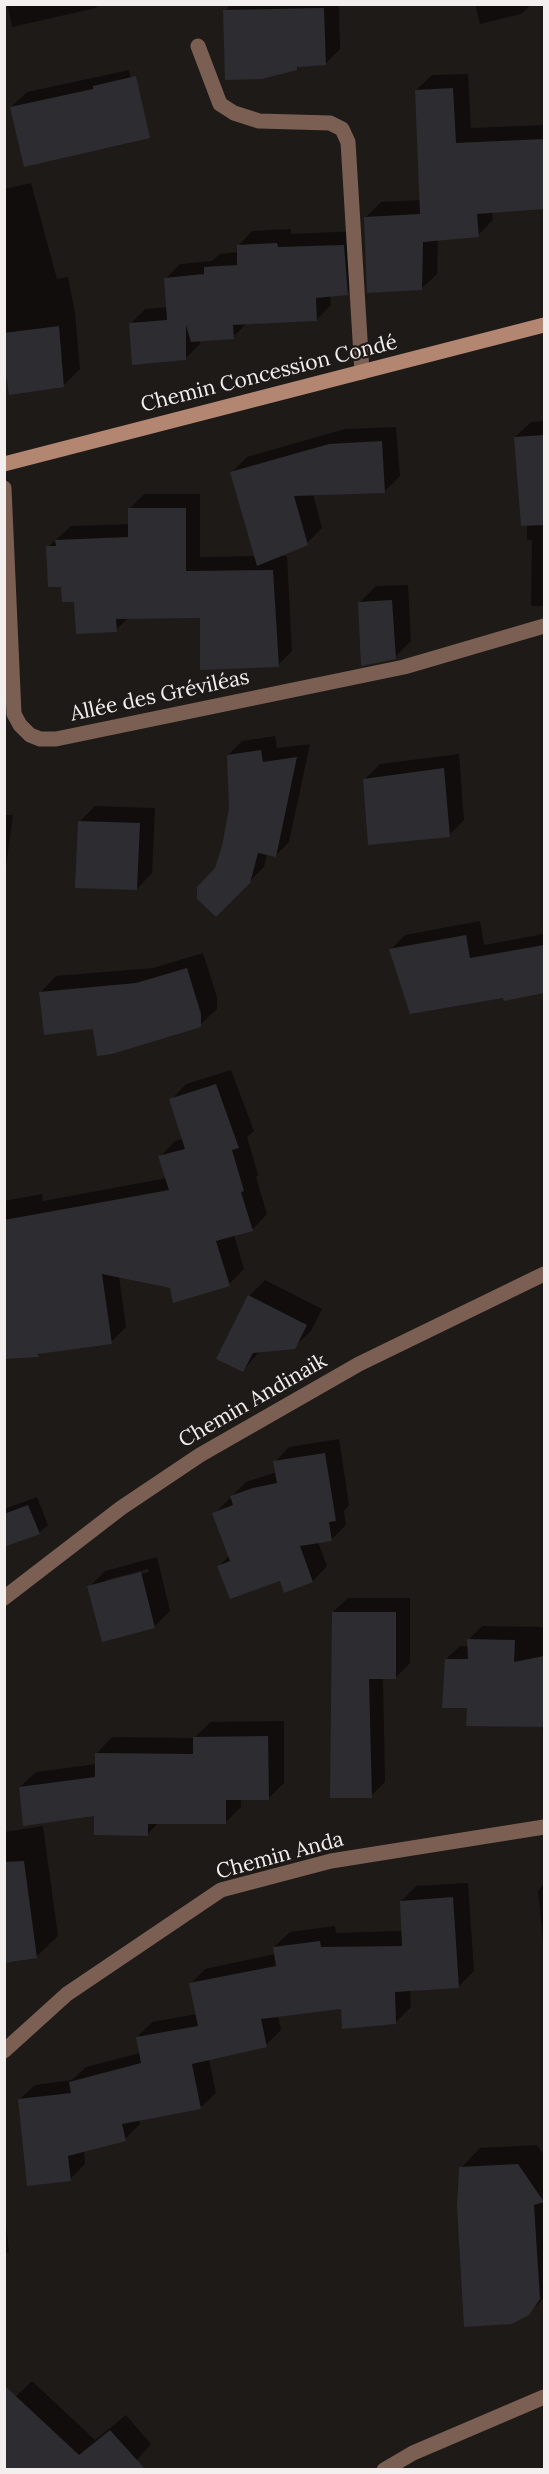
<!DOCTYPE html>
<meta charset="utf-8">
<style>
body{margin:0}
#map{position:relative;width:549px;height:2474px;overflow:hidden;background:#1e1a18;font-family:Lora,serif}
canvas{display:block}
.frame{position:absolute;inset:0;border:6px solid #f3efee;pointer-events:none}
</style>
<div id="map">
<canvas width="549" height="2474"></canvas>
<div class="frame"></div>
</div>
<script>
const g = document.querySelector('canvas').getContext('2d');
g.lineJoin = 'round';
function fill(path, color) {
  g.fillStyle = color;
  g.fill(path, 'evenodd');
}
function toPath(rows) {
  const path = new Path2D();
  for (const r of rows) {
    path.moveTo(r[0], r[1]);
    for (let i = 2; i < r.length; i += 2) path.lineTo(r[i], r[i + 1]);
  }
  return path;
}
function strokePath(path, color, width, dash) {
  g.strokeStyle = color;
  g.lineWidth = width;
  g.lineCap = dash ? 'butt' : 'round';
  g.setLineDash(dash || []);
  g.stroke(path);
}
function write(font, color, halo, rows, align = 'center') {
  g.font = font + ' Lora,serif';
  g.lineWidth = 4.5;
  g.setLineDash([]);
  g.textBaseline = 'middle';
  g.strokeStyle = halo;
  g.fillStyle = color;
  for (const [text, x, y, turn = 0] of rows) {
    g.save();
    g.translate(x, y);
    g.rotate((+turn || 0) * Math.PI / 180);
    g.textAlign = isNaN(turn) ? turn : align;
    if (halo) g.strokeText(text, 0, 0);
    g.fillText(text, 0, 0);
    g.restore();
  }
}
const shadow = toPath([
 [4,4,100,4,96,8,12,27,8,7],
 [231,4,339,4,340,49,325,64,300,65,297,69,225,11],
 [475,4,536,4,531,5,521,14,480,24],
 [129,70,141,127,11,107,27,92],
 [468,74,471,128,544,125,544,208,492,212,493,220,478,235,438,239,437,274,421,289,366,217,381,202,420,200,416,90,432,75],
 [31,183,57,279,68,277,75,313,80,369,63,386,4,375,4,189],
 [291,229,291,234,358,231,361,279,347,293,330,295,331,305,316,320,247,323,233,337,200,340,200,344,185,359,131,323,145,309,168,307,166,278,180,264,212,261,220,254,238,252,238,246,252,231],
 [544,421,544,606,531,606,532,540,527,540,527,477,515,437,531,422],
 [396,427,400,476,385,491,313,494,322,528,307,543,277,556,287,556,292,651,278,665,202,617,129,617,116,630,76,601,62,585,48,547,71,526,129,524,129,509,144,494,200,494,200,557,256,556,231,473,247,457,345,429],
 [408,585,411,641,395,657,360,602,376,586],
 [275,736,277,748,310,744,289,842,275,856,267,854,264,867,216,915,216,869,223,846,230,809,228,755,242,741],
 [459,754,464,820,449,835,365,779,380,764],
 [95,806,155,808,152,873,137,889,80,821],
 [4,815,13,815,4,882],
 [480,921,484,945,544,934,544,992,505,1000,504,996,390,950,405,935],
 [203,953,217,997,217,1009,200,1025,40,993,56,976,153,968],
 [231,1070,254,1131,247,1137,258,1175,256,1177,267,1214,252,1230,234,1235,244,1269,229,1284,171,1286,119,1276,126,1327,111,1342,42,1352,38,1356,4,1358,4,1201,42,1194,43,1201,167,1178,160,1157,175,1141,183,1139,171,1100,186,1084],
 [265,1280,322,1309,311,1331,294,1347,261,1350,243,1370,249,1296],
 [339,1439,349,1505,344,1511,346,1525,331,1540,318,1542,327,1566,313,1581,285,1591,280,1579,219,1566,229,1556,214,1514,246,1482,277,1472,275,1462,289,1447],
 [37,1497,48,1525,39,1533,4,1545,4,1509],
 [157,1557,170,1611,154,1627,89,1587,105,1571],
 [148,1569,149,1572,106,1583,106,1580],
 [348,1598,410,1598,410,1663,396,1677,383,1677,385,1782,371,1796,333,1612],
 [482,1626,544,1627,544,1741,542,1725,469,1707,446,1659,460,1646,469,1646,469,1639],
 [284,1721,284,1783,268,1799,241,1799,241,1807,226,1822,159,1822,147,1835,20,1787,36,1772,96,1764,97,1753,112,1737,194,1738,211,1722],
 [43,1826,58,1936,36,1957,4,1961,4,1832],
 [468,1883,474,1971,459,1986,410,1989,411,2007,396,2022,342,2007,278,2016,281,2030,266,2045,209,2059,216,2093,200,2108,139,2119,140,2124,125,2139,84,2150,85,2164,70,2179,19,2100,35,2085,72,2080,86,2067,140,2053,137,2037,152,2022,197,2014,190,1984,205,1969,275,1954,274,1947,290,1932,335,1926,336,1933,402,1931,401,1901,416,1886],
 [544,1884,544,1952,538,1891],
 [537,2145,544,2155,544,2298,528,2314,461,2168,480,2148],
 [4,2205,9,2251,4,2255],
 [32,2381,95,2440,126,2415,151,2444,134,2463,139,2470,4,2470,4,2408]
]);
const building = toPath([
 [324,8,326,65,297,67,297,70,262,79,225,80,223,10],
 [136,76,150,138,24,167,10,107,93,89,93,86],
 [453,88,456,143,544,139,544,209,477,214,479,237,423,242,422,290,367,293,364,217,420,214,415,90],
 [277,243,278,247,344,245,348,295,316,298,317,321,233,325,234,339,191,342,186,325,186,360,132,365,129,323,167,320,164,278,204,274,204,267,237,265,237,245],
 [59,326,64,387,9,395,4,361,4,333],
 [544,435,544,525,521,526,514,437],
 [382,441,385,493,294,496,308,545,257,566,230,472,329,444],
 [128,508,186,508,186,571,273,570,279,667,200,670,200,618,116,619,117,632,76,634,74,602,62,602,61,587,48,587,46,546,56,546,55,540,128,537],
 [392,600,396,659,361,666,358,602],
 [261,750,263,762,297,757,276,857,258,853,250,883,216,917,197,899,197,887,215,868,222,846,229,808,227,755],
 [444,768,450,837,368,845,363,779],
 [78,821,140,823,137,890,75,888],
 [466,935,470,958,544,945,544,993,504,1001,503,998,410,1014,389,949],
 [187,968,201,1014,201,1027,112,1054,97,1056,93,1029,44,1035,39,992,136,983],
 [216,1084,239,1148,232,1150,244,1191,241,1192,253,1231,216,1241,230,1286,173,1303,170,1288,102,1274,112,1344,38,1354,39,1357,4,1359,4,1220,169,1190,158,1156,185,1149,169,1099],
 [248,1295,307,1325,295,1349,253,1353,243,1372,216,1359],
 [325,1453,336,1521,329,1522,332,1541,300,1546,313,1582,284,1593,280,1581,230,1599,217,1566,230,1561,212,1513,233,1505,230,1496,253,1488,277,1483,273,1461],
 [28,1505,40,1534,4,1547,4,1514],
 [141,1572,155,1628,102,1642,87,1586],
 [332,1612,396,1612,396,1679,369,1679,372,1798,330,1798],
 [467,1639,515,1640,514,1662,544,1656,544,1727,466,1726,467,1708,442,1708,445,1659,468,1659],
 [268,1736,269,1800,226,1800,226,1824,148,1824,148,1836,94,1835,94,1816,23,1826,19,1787,95,1777,95,1753,193,1754,193,1737],
 [24,1861,37,1958,4,1963,4,1862],
 [453,1897,459,1988,395,1992,396,2024,342,2029,341,2009,261,2019,267,2047,192,2064,201,2109,122,2124,126,2141,68,2156,71,2181,27,2186,18,2099,71,2093,69,2082,141,2063,136,2037,198,2026,189,1983,276,1966,273,1947,320,1941,321,1947,402,1946,400,1901],
 [518,2164,544,2202,534,2205,540,2299,529,2315,512,2324,464,2327,457,2207,459,2167],
 [4,2385,79,2455,110,2430,145,2469,4,2469]
]);
const street = toPath([
 [198,46,220,104,234,113,259,121,330,123,342,129,348,142,362,372],
 [4,488,14,714,20,725,30,735,40,739,56,739,404,667,544,626],
 [4,1598,121,1508,200,1455,359,1364,544,1274],
 [4,2051,67,1994,221,1890,331,1861,544,1827],
 [384,2470,413,2453,544,2397]
]);
const secondary = toPath([
 [4,464,544,325]
]);
const streetNames = [
 ["Chemin Concession Condé",269,374,-14],
 ["Allée des Gréviléas",160,696,-12],
 ["Chemin Andinaik",253,1401,-30],
 ["Chemin Anda",280,1856,-15]
];
fill(shadow, '#0007');
fill(building, '#2c2c31');
strokePath(street, '#7b5f53', 15);
strokePath(secondary, '#b38672', 15);
write('21px', '#f3efee', '#1e1a18', streetNames);
</script>
